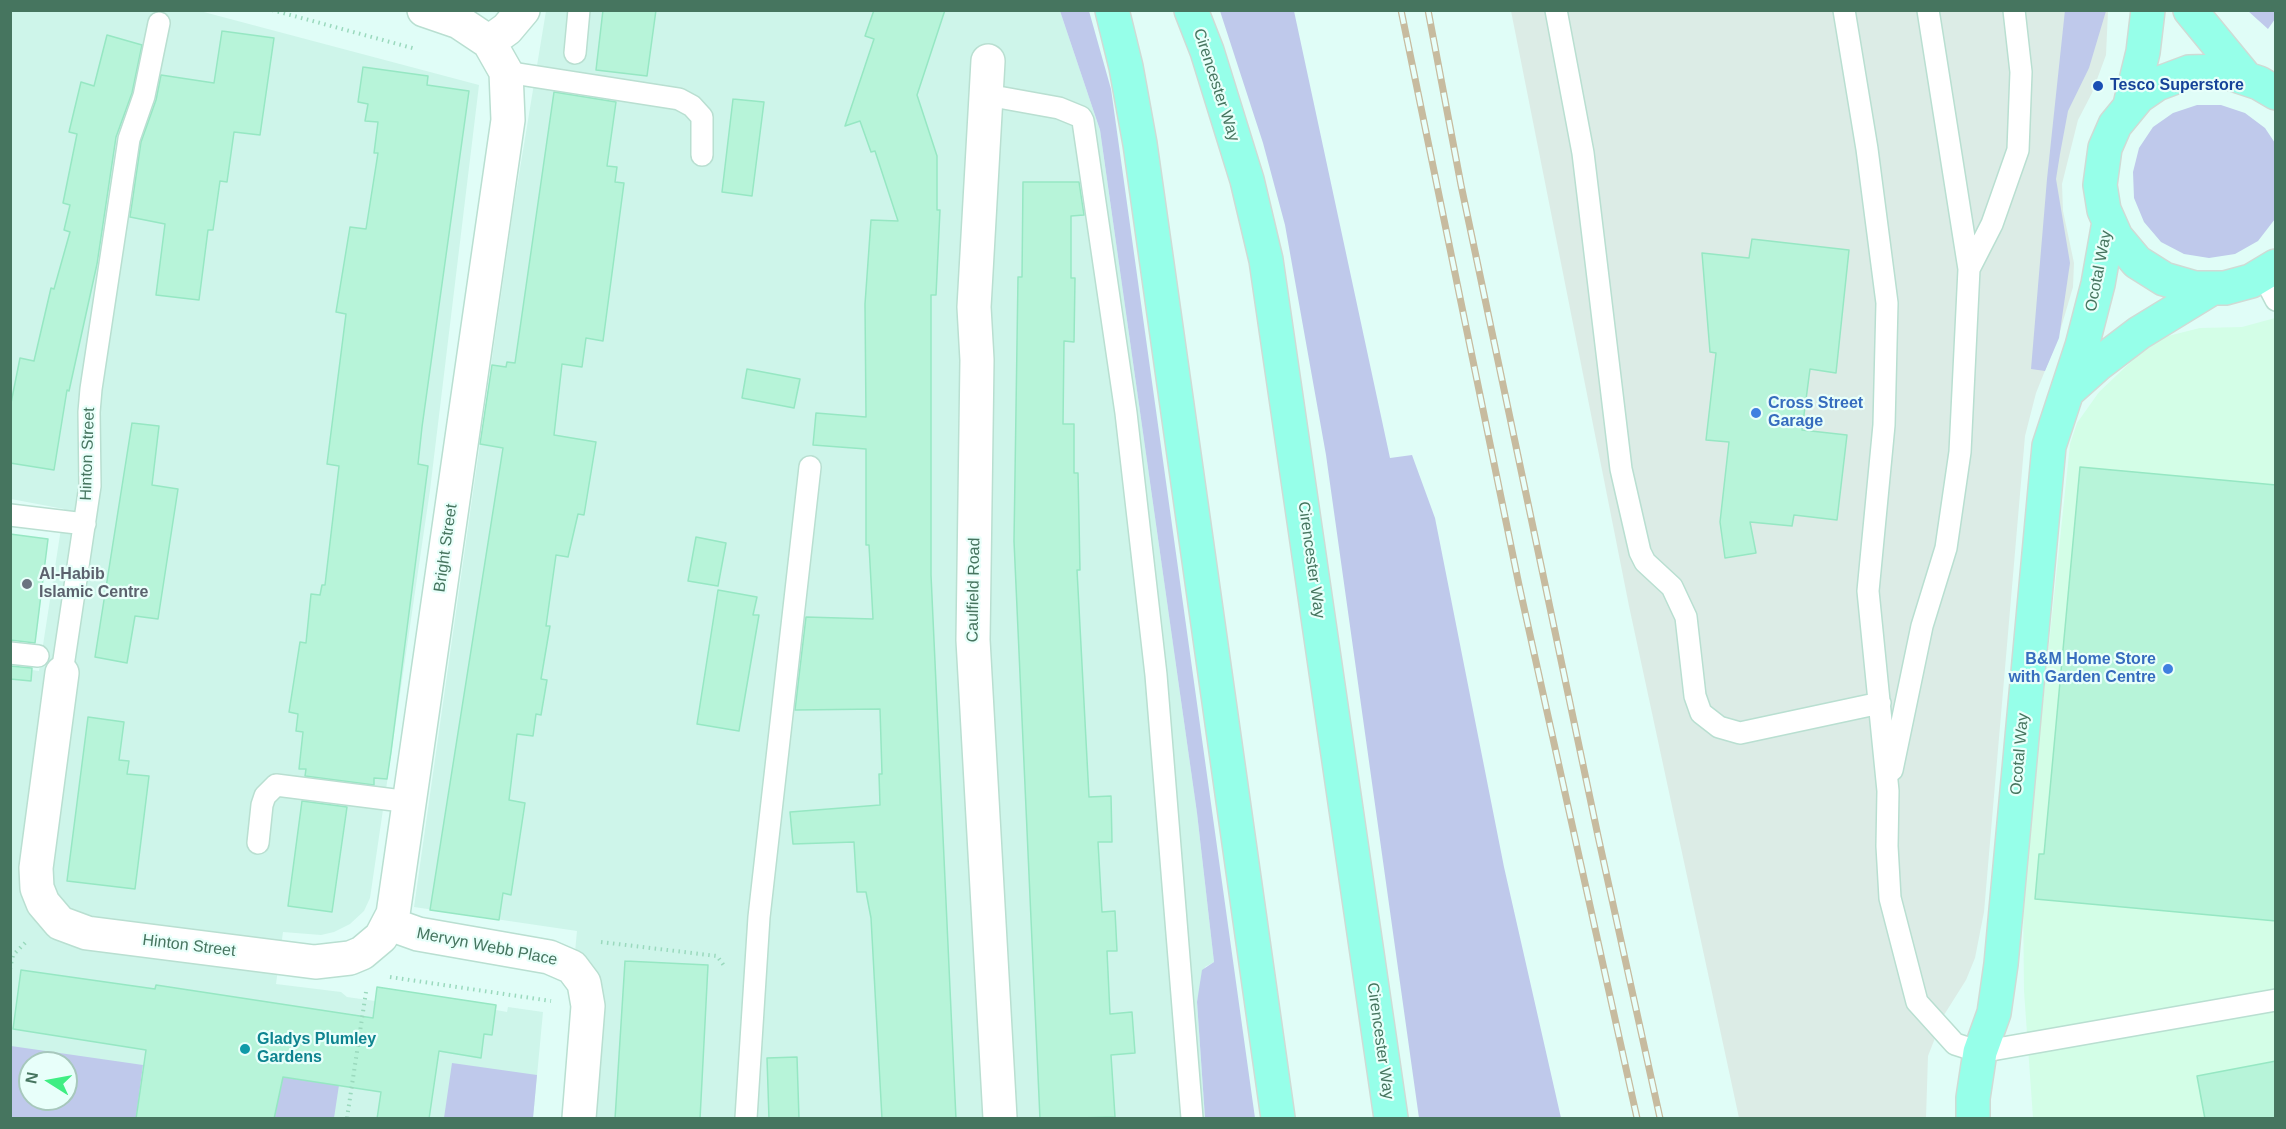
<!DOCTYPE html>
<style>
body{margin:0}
#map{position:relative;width:2286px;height:1129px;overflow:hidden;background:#e0fdf7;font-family:Arial,sans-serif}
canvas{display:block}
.frame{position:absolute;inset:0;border:12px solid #46755f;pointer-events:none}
.north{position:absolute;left:18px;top:1051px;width:60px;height:60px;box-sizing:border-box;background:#e8fffa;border:2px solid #a7c8bc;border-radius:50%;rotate:281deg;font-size:16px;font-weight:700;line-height:24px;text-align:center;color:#46755f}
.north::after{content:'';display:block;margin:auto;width:21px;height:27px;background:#3fee83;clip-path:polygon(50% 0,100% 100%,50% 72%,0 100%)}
</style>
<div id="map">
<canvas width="2286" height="1129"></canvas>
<div class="frame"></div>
<div class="north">N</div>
</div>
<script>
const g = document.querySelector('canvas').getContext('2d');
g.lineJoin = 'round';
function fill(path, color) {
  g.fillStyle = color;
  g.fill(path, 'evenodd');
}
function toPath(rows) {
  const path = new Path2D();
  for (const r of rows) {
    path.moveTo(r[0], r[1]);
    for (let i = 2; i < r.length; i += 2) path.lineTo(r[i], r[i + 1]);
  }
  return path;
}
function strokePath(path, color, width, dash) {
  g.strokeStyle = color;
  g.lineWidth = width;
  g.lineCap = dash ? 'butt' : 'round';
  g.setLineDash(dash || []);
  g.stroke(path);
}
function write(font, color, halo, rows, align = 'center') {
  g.font = font + ' Arial,sans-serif';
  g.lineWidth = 4.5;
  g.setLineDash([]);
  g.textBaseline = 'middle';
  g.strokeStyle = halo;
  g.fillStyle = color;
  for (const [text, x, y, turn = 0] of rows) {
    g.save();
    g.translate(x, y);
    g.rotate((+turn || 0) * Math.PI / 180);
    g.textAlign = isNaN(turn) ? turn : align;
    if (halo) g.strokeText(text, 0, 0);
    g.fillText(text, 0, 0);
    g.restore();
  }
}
const residential = toPath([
 [10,11,200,11,479,85,430,490,370,898,364,911,350,924,334,932,321,935,283,932,276,984,341,992,347,997,375,1001,377,987,497,1005,496,1010,507,1012,508,1007,543,1012,533,1118,11,1118,11,667,39,671,64,509,11,499],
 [30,1063,66,1063,66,1099,30,1099],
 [546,11,1060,11,1100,130,1197,813,1214,962,1205,967,1197,1002,1205,1118,593,1118,575,952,577,931,414,907,513,211]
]);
const commercial = toPath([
 [2275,318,2275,1118,2033,1118,2024,991,2023,893,2070,444,2077,423,2099,392,2136,357,2164,337,2200,328,2242,327]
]);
const industrial = toPath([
 [1511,11,2108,11,2106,55,2092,93,2078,120,2062,184,2063,211,2074,263,2073,287,2058,338,2036,393,2025,436,1984,912,1975,958,1966,980,1944,1015,1928,1056,1926,1118,1739,1118,1629,606]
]);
const green = toPath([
 [2065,10,2106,11,2089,68,2068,111,2060,154,2056,179,2070,263,2059,338,2045,371,2031,369,2047,179],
 [1060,11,1089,11,1111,89,1255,1118,1205,1118,1197,1002,1202,970,1214,962,1197,813,1100,130],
 [1220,11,1294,11,1390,458,1412,455,1435,518,1504,867,1561,1118,1419,1118,1326,455,1285,225,1263,143],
 [2248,11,2275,11,2275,19,2268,29],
 [2197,105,2221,105,2245,113,2265,128,2275,143,2275,219,2258,241,2235,254,2209,258,2184,254,2161,242,2144,222,2134,198,2133,172,2139,148,2153,127,2173,113],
 [11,1046,143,1065,136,1118,11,1118],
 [30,1063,66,1063,66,1099,30,1099],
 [452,1063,537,1075,533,1118,444,1118],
 [202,1065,339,1085,334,1118,194,1118]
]);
const building = toPath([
 [603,10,656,10,647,76,596,70,603,10],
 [874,10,945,10,917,95,937,156,937,210,940,210,936,295,931,295,931,575,956,1119,882,1119,871,918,866,892,857,892,854,842,793,844,790,812,880,805,879,774,882,774,880,709,795,710,806,617,873,619,869,545,866,545,866,449,813,445,816,413,866,417,865,304,871,220,898,221,875,151,871,152,860,121,845,126,874,39,865,36,874,10],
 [222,31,274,38,260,135,234,132,227,182,220,181,213,230,208,230,199,300,156,295,165,224,130,217,141,142,156,100,161,75,214,83,222,31],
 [107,35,142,45,132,93,116,137,97,264,69,391,67,390,54,470,10,463,10,408,20,358,34,361,51,288,54,289,70,232,64,230,70,205,63,203,77,134,69,132,81,82,94,86,107,35],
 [363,67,428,76,427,85,469,91,422,427,418,464,428,466,391,752,387,779,374,778,374,785,305,776,306,769,299,769,303,732,296,731,298,714,289,712,300,642,306,643,311,594,320,595,322,585,325,585,339,466,327,464,346,314,336,312,350,227,366,229,378,153,374,153,378,122,365,121,368,104,358,102,363,67],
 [554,92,616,102,607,166,617,167,615,182,624,183,603,341,586,338,582,367,562,364,554,435,596,442,584,515,578,514,568,557,556,555,546,626,550,626,541,679,547,680,541,715,536,714,533,736,517,734,509,800,525,803,511,895,503,893,499,920,430,910,503,448,480,444,492,365,506,367,507,362,515,363,554,92],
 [733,99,764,102,752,196,722,192,733,99],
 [1023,182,1079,182,1084,215,1071,216,1071,278,1075,278,1074,342,1064,341,1063,424,1074,424,1074,473,1078,473,1080,570,1077,570,1089,797,1111,796,1112,842,1098,842,1102,912,1115,911,1117,951,1107,951,1110,1014,1132,1012,1135,1053,1111,1055,1115,1117,1040,1119,1014,541,1018,277,1022,277,1023,182],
 [1752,239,1849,250,1836,373,1810,369,1802,430,1847,435,1837,520,1794,515,1792,526,1750,522,1756,553,1725,558,1720,522,1729,442,1706,440,1716,353,1710,352,1702,253,1749,258,1752,239],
 [747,369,800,379,794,408,742,398,747,369],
 [132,423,159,426,152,485,178,489,158,619,135,616,127,663,95,657,132,423],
 [2080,467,2276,485,2276,921,2035,899,2039,854,2044,854,2080,467],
 [10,534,48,539,35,643,10,640,10,534],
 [696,537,726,543,718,586,688,581,696,537],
 [718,590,757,597,753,615,759,615,739,731,697,724,718,590],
 [10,666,32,668,31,681,10,679,10,666],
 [88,717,124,722,119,760,129,761,127,774,149,776,135,889,67,881,88,717],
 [302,801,347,807,332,912,288,906,302,801],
 [625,961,708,965,700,1119,615,1119,625,961],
 [21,970,155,989,156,985,373,1018,377,987,496,1005,492,1035,484,1034,481,1058,439,1051,429,1119,377,1119,381,1092,283,1077,274,1119,136,1119,146,1050,13,1029,21,970],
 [797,1057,799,1119,769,1119,767,1058,797,1057],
 [2276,1061,2276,1119,2205,1119,2197,1076,2276,1061]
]);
const path = toPath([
 [272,10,416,49],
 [601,942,717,956,725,967],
 [10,969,13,955,28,940],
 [390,977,551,1001],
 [347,1118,366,992]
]);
const lane = toPath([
 [1556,10,1583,153,1621,469,1640,552,1645,562,1672,587,1686,617,1695,696,1701,713,1719,727,1740,733,1880,703],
 [1844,10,1867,149,1887,303,1884,425,1868,591,1888,791,1887,846,1890,898,1917,1002,1955,1044,1980,1052,2276,1000],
 [1928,10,1969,269],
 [575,53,579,10],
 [506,72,679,99,692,106,702,117,702,155],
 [987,95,1059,108,1081,117,1083,121,1126,413,1156,675,1192,1118],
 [2263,275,2276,300],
 [10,515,85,524],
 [10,653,38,656],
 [62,673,90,486,89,412,91,389,129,139,144,96,159,23],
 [1892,770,1922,626,1946,548,1960,452,1969,269,1992,224,2018,150,2021,72,2014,10],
 [258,843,262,805,265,796,276,785,410,802],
 [746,1118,759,917,810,467]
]);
const street = toPath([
 [489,42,507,29,523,10],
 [988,61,974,307,977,360,973,640,1000,1118],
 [62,673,36,868,37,888,43,903,60,923,87,933,315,962,350,958,362,953,381,937,393,914,508,120,506,72,489,42,459,22,424,10],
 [390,924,418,934,549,957,572,967,584,983,588,1006,579,1118]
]);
const primary = toPath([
 [1112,10,1126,67,1140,144,1278,1118],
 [1191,10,1207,51,1247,180,1266,260,1391,1118],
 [2190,10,2245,77],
 [2276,93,2259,83,2223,71,2189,72,2157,84,2138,97,2115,125,2105,148,2100,185,2104,210,2116,237,2137,262,2164,279,2195,288,2225,288,2251,281,2276,266],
 [2130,105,2143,52,2148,10],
 [2069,390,2097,365,2139,333,2211,289],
 [1973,1118,1973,1098,1980,1052,1994,1013,2001,964,2049,446,2082,346,2098,284,2109,222]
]);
const rail = toPath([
 [1401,10,1519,585,1637,1118],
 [1428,10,1461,185,1598,836,1660,1118]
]);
const markers = [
 [2098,86,6,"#1a4fb4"],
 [1756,413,6,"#3f7fe0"],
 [27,584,6,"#6b7280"],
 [2168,669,6,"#3f7fe0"],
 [245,1049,6,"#0f9aa8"]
];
const streetNames = [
 ["Cirencester Way",1216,85,72],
 ["Ocotal Way",2099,271,-79],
 ["Hinton Street",88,454,-88],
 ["Bright Street",446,548,-82],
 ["Cirencester Way",1311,560,82],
 ["Caulfield Road",974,590,-89],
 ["Ocotal Way",2020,754,-85],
 ["Hinton Street",189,946,7],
 ["Mervyn Webb Place",487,947,11],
 ["Cirencester Way",1380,1041,82]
];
const transitNames = [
 ["Tesco Superstore",2110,86]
];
const shopNames = [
 ["Cross Street",1768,404],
 ["Garage",1768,422],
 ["B&M Home Store",2156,660,"right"],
 ["with Garden Centre",2156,678,"right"]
];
const worshipNames = [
 ["Al-Habib",39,575],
 ["Islamic Centre",39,593]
];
const cultureNames = [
 ["Gladys Plumley",257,1040],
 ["Gardens",257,1058]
];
fill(residential, '#cef5ea');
fill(commercial, '#d3fee7');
fill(industrial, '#dcece6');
fill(green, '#bfc9eb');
fill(building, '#b7f4d9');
strokePath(building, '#96e7c3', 1.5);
strokePath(lane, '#b9dfd1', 24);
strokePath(street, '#b9dfd1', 36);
strokePath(primary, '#cfdbd5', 36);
strokePath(path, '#9ad9bd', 4, [1.5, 4.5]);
strokePath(lane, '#fff', 21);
strokePath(street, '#fff', 33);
strokePath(primary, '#96ffe9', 33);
strokePath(rail, '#c7bb9f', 7);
strokePath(rail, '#e8fffa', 4.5, [14]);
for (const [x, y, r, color] of markers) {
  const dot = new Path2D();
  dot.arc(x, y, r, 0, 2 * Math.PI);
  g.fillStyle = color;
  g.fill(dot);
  strokePath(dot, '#e8fffa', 2);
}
write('16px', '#46755f', '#e8fffa', streetNames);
write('bold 16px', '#164399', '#e8fffa', transitNames, 'left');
write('bold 16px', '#366cbe', '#e8fffa', shopNames, 'left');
write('bold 16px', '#5b616d', '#e8fffa', worshipNames, 'left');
write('bold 16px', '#0d838f', '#e8fffa', cultureNames, 'left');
</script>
